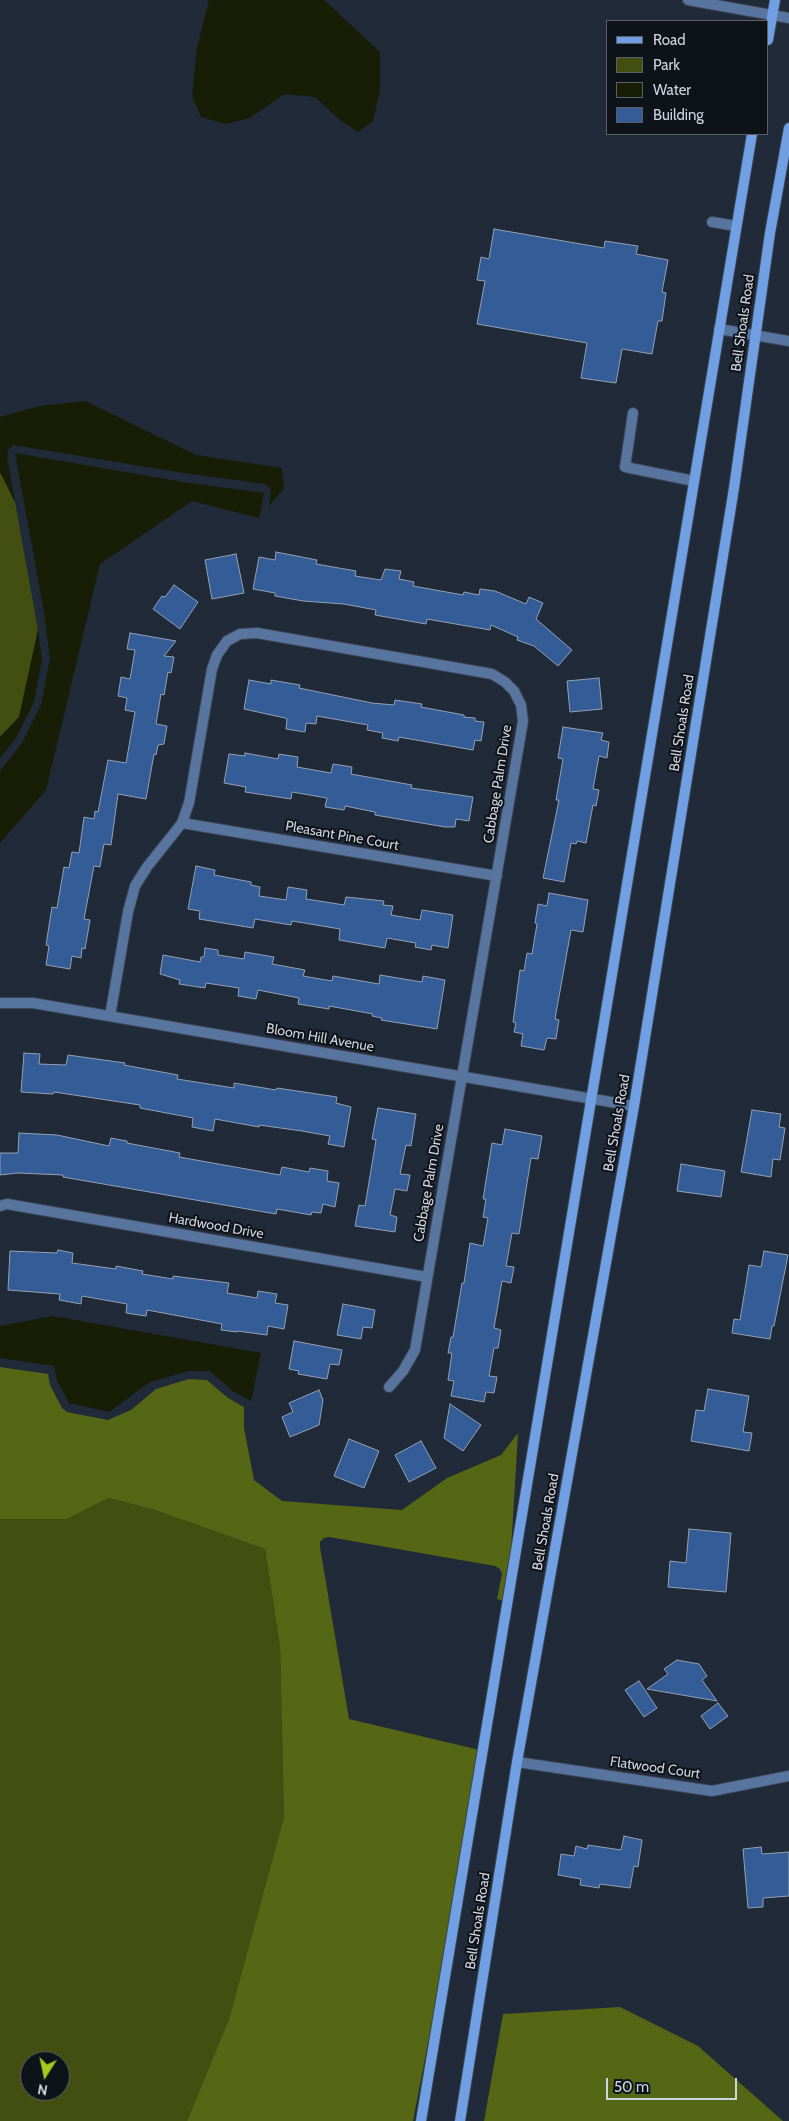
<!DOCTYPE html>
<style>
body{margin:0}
#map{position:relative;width:789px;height:2121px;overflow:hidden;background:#202a38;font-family:Cabin,sans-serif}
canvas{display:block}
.legend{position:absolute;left:606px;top:20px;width:162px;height:115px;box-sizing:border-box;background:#0e1219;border:1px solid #5b6068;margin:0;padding:6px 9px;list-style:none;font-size:15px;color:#ced5de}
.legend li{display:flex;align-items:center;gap:10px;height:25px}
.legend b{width:25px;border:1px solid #5b6068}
.north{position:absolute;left:20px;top:2051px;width:50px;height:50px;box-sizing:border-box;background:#0e1219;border:1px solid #5b6068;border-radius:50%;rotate:190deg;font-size:14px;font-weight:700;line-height:20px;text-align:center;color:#ced5de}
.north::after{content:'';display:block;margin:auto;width:18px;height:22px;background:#a7c81f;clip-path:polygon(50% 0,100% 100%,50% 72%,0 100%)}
.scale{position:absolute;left:606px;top:2078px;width:131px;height:22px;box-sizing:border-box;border:2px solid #ced5de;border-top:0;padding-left:6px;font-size:15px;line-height:18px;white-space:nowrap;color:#ced5de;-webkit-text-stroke:4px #0e1219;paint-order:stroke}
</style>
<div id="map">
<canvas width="789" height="2121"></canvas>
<ul class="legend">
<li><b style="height:6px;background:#70a0e3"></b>Road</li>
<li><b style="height:14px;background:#424f11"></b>Park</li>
<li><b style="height:14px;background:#181d06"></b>Water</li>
<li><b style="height:14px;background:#345d97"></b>Building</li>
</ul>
<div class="north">N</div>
<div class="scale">50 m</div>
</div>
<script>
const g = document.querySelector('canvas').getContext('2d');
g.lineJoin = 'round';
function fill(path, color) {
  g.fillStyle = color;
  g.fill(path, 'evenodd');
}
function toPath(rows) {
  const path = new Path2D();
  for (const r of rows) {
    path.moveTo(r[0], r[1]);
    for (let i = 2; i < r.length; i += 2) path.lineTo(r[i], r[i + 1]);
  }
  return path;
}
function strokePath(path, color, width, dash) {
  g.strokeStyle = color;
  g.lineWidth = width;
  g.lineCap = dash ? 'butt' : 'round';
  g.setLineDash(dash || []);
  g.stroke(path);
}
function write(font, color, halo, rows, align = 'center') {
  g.font = font + ' Cabin,sans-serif';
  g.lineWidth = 4;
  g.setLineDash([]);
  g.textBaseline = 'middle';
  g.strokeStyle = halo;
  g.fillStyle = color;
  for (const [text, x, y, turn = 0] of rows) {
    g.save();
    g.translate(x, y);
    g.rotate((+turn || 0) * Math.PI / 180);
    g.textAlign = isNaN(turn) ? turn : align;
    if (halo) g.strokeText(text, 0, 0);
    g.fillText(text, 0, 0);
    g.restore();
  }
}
const green = toPath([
 [0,472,15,502,38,630,19,717,0,737],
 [107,1498,155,1510,265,1549,280,1647,284,1817,229,2019,187,2121,0,2121,0,1519,67,1519],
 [30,2061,60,2061,60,2091,30,2091]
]);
const forest = toPath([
 [0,1367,48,1374,50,1385,62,1408,67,1412,108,1420,131,1410,156,1389,189,1379,207,1380,228,1398,244,1407,244,1428,254,1480,282,1501,402,1510,447,1478,501,1455,518,1433,508,1602,497,1599,502,1574,500,1569,495,1566,329,1537,324,1538,320,1542,320,1547,349,1719,484,1751,413,2121,187,2121,229,2019,284,1817,280,1647,265,1549,155,1510,108,1498,67,1519,0,1519],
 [620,2007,698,2046,783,2121,484,2121,503,2014]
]);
const water = toPath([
 [209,0,324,0,380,52,380,90,373,121,358,132,340,120,315,97,284,94,250,118,226,124,201,117,192,96,197,48],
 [85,401,196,455,282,468,284,488,269,506,271,489,265,484,184,473,13,445,8,450,7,456,15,502,0,472,0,417,40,406],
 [15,453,183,482,264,493,259,518,192,501,100,564,46,790,0,843,0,771,22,743,41,705,50,658,43,606],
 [38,630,42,658,34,702,16,738,0,758,0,737,19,717],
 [53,1316,261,1353,251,1401,233,1391,210,1371,188,1371,150,1382,109,1412,69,1403,57,1380,54,1366,0,1358,0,1326]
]);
const building = toPath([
 [494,229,604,248,605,241,638,246,636,254,668,260,662,292,666,293,662,321,658,321,652,354,622,349,616,383,581,378,587,343,477,324,485,281,477,280,481,257,489,259,494,229],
 [276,552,317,560,316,564,356,571,355,576,381,580,385,569,401,571,399,579,414,582,413,586,463,595,464,592,479,595,480,589,495,591,526,604,529,597,543,603,536,619,572,650,558,666,534,646,517,640,518,637,491,625,490,630,427,619,426,624,375,615,376,610,344,604,303,601,275,596,275,593,253,589,259,557,275,560,276,552],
 [236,554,244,593,212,599,205,560,236,554],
 [174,585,198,602,180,629,153,609,162,596,165,597,174,585],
 [130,633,176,641,164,656,174,657,171,673,168,672,164,695,161,694,156,724,167,726,164,744,158,745,156,755,154,754,146,799,118,794,111,845,104,844,100,867,94,866,84,919,90,920,85,949,82,948,81,958,72,956,70,969,46,965,49,946,46,945,52,907,57,908,64,867,69,868,72,852,79,853,84,817,94,819,95,811,98,812,108,760,126,763,135,712,125,710,127,698,118,696,121,677,130,679,135,650,127,649,130,633],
 [599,678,602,709,570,712,567,681,599,678],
 [249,680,271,684,271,680,300,685,299,688,372,703,394,705,395,700,422,704,421,707,464,715,464,717,475,718,475,721,484,722,481,741,475,740,473,750,399,737,398,741,382,738,383,733,367,730,368,725,317,716,316,724,306,723,305,732,286,729,287,719,285,718,244,709,249,680],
 [563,727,603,733,601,740,609,742,607,758,599,756,593,789,599,790,596,806,593,805,586,843,577,841,576,844,571,843,564,882,543,878,559,800,556,800,563,759,558,758,563,727],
 [245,753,278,759,279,754,298,757,297,767,331,773,333,764,352,767,351,774,412,785,411,788,473,797,469,821,456,819,455,827,445,827,375,815,375,812,345,806,344,810,325,807,327,798,292,792,291,799,245,792,246,787,224,783,229,754,245,756,245,753],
 [196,866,215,870,214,875,251,882,251,885,260,887,259,896,286,900,288,887,307,890,306,899,332,903,344,905,346,897,384,901,383,905,393,906,391,915,420,920,422,910,453,915,448,948,432,945,431,950,415,947,416,943,387,938,385,948,339,940,340,929,292,921,291,925,255,919,253,928,199,919,200,911,188,909,196,866],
 [549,893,588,900,583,932,571,930,555,1019,559,1020,556,1039,547,1038,544,1050,521,1046,523,1034,514,1032,516,1023,513,1022,520,970,524,971,527,953,532,954,537,924,535,923,538,904,547,906,549,893],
 [205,948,218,950,218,955,244,959,245,952,274,957,272,964,305,970,303,976,332,981,333,976,379,984,380,975,422,982,423,976,445,980,437,1029,381,1020,382,1018,372,1016,373,1014,329,1006,329,1009,298,1004,299,998,258,990,256,999,238,996,239,988,206,983,205,988,179,984,180,980,160,974,163,955,200,962,201,957,204,957,205,948],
 [24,1053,40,1054,39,1064,66,1065,68,1055,125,1063,124,1065,178,1075,177,1079,234,1088,234,1083,276,1090,277,1088,337,1097,336,1103,351,1107,344,1147,328,1144,330,1136,302,1131,259,1125,259,1127,215,1119,213,1131,192,1127,193,1118,140,1108,140,1105,54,1092,53,1094,21,1092,24,1053],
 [378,1108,416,1114,411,1146,406,1145,400,1174,410,1175,407,1191,395,1189,390,1215,397,1217,395,1232,355,1226,359,1205,365,1206,376,1140,372,1139,378,1108],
 [752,1110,781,1114,779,1127,785,1128,780,1160,773,1159,771,1177,741,1172,752,1110],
 [505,1129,542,1136,538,1159,531,1158,519,1234,512,1233,506,1266,514,1267,511,1283,502,1281,494,1328,501,1330,498,1348,494,1348,489,1376,497,1377,494,1393,486,1392,484,1402,451,1396,454,1381,448,1380,452,1353,448,1353,451,1337,453,1337,462,1283,464,1283,470,1243,483,1246,488,1218,483,1217,486,1199,483,1199,492,1143,502,1145,505,1129],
 [19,1133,57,1135,109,1146,111,1138,127,1141,127,1143,180,1153,179,1157,280,1175,282,1167,309,1172,310,1168,328,1171,327,1181,339,1183,335,1207,323,1204,321,1213,312,1212,311,1215,277,1209,276,1214,63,1177,63,1175,18,1173,0,1175,0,1153,18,1153,19,1133],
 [681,1164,725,1171,721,1197,677,1191,681,1164],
 [58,1250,73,1253,72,1263,116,1269,116,1266,143,1271,142,1274,173,1279,173,1276,229,1283,227,1293,257,1298,258,1291,277,1294,275,1303,288,1305,284,1329,268,1326,267,1335,237,1331,237,1332,221,1330,222,1324,147,1310,146,1316,126,1313,127,1304,82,1296,81,1304,59,1300,60,1294,8,1290,10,1251,57,1253,58,1250],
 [764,1251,788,1255,774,1326,772,1326,770,1339,732,1333,734,1319,740,1320,749,1265,761,1267,764,1251],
 [343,1304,375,1310,372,1328,363,1327,361,1339,337,1335,343,1304],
 [294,1341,342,1350,339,1365,330,1364,327,1379,298,1374,299,1371,289,1369,294,1341],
 [708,1389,749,1396,743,1432,752,1433,749,1451,691,1441,696,1410,704,1411,708,1389],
 [319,1390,323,1400,319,1425,290,1437,282,1417,293,1412,289,1403,319,1390],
 [450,1404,481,1425,463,1451,444,1438,450,1404],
 [349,1439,379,1451,364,1488,334,1476,349,1439],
 [421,1441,436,1468,409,1482,395,1455,421,1441],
 [689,1529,731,1533,726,1592,668,1587,670,1561,686,1563,689,1529],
 [677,1660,699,1664,707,1676,702,1680,717,1701,647,1689,668,1674,664,1669,677,1660],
 [639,1681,657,1708,644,1717,625,1690,639,1681],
 [718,1703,728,1716,710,1729,701,1716,718,1703],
 [624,1836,642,1840,638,1867,634,1866,630,1888,600,1884,599,1888,580,1885,581,1879,558,1875,561,1854,574,1856,576,1846,587,1849,588,1845,621,1850,624,1836],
 [761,1847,762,1854,789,1852,789,1896,763,1898,763,1907,748,1908,743,1849,761,1847]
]);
const service = toPath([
 [688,0,789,18],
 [712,222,736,226],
 [633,413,625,467,694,481]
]);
const minor = toPath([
 [719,329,789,341],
 [182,823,497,876],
 [0,1003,33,1003,634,1106],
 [110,1016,128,912,135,886,147,867,182,823,189,803,212,669,217,655,227,641,240,634,257,633,492,674,505,682,514,691,521,705,523,721,415,1350,403,1371,389,1387],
 [0,1206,7,1204,427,1277],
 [517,1762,712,1791,789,1776]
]);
const secondary = toPath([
 [768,40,775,0],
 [421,2121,752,134],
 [460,2121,517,1762,634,1106,734,488,770,233,789,128]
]);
const streetNames = [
 ["Bell Shoals Road",743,323,-82],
 ["Bell Shoals Road",682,723,-81],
 ["Cabbage Palm Drive",498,784,-81],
 ["Pleasant Pine Court",342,836,10],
 ["Bloom Hill Avenue",320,1038,10],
 ["Bell Shoals Road",617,1123,-80],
 ["Cabbage Palm Drive",429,1183,-80],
 ["Hardwood Drive",216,1226,10],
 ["Bell Shoals Road",546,1522,-80],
 ["Flatwood Court",655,1768,8],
 ["Bell Shoals Road",478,1921,-81]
];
fill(green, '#424f11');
fill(forest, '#556615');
fill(water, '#181d06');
fill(building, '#345d97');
strokePath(building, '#94a1b3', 1);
strokePath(service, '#3c4553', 12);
strokePath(minor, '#3c4553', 12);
strokePath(secondary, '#3c4553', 12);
strokePath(service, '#58759f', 10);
strokePath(minor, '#58759f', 10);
strokePath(secondary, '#70a0e3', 10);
write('14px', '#ced5de', '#0e1219', streetNames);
</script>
